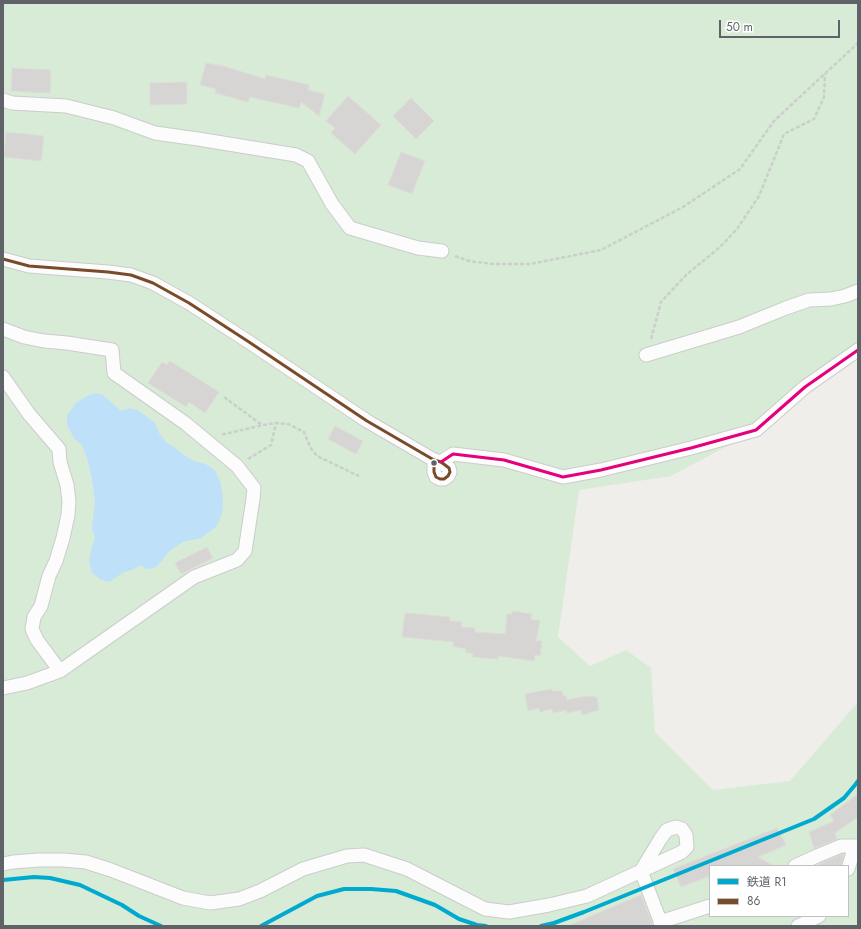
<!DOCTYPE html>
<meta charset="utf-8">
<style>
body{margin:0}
#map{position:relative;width:861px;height:929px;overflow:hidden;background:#efeeea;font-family:Jost,"Noto Sans JP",sans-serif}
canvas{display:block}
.frame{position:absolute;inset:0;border:4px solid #5f6368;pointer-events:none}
.legend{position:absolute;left:709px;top:865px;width:140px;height:52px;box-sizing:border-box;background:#fff;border:1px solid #bfc1c3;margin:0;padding:5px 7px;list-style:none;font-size:12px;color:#5f6368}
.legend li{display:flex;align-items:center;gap:8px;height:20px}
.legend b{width:20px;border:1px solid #bfc1c3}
.scale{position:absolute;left:719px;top:20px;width:121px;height:18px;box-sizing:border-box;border:2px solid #5f6368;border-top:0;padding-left:5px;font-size:12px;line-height:14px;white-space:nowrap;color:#5f6368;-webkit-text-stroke:3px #fff;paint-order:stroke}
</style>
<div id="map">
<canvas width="861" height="929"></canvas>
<div class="frame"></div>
<ul class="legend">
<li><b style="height:5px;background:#00a9ce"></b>鉄道 R1</li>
<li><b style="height:5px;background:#7a4b2a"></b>86</li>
</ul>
<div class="scale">50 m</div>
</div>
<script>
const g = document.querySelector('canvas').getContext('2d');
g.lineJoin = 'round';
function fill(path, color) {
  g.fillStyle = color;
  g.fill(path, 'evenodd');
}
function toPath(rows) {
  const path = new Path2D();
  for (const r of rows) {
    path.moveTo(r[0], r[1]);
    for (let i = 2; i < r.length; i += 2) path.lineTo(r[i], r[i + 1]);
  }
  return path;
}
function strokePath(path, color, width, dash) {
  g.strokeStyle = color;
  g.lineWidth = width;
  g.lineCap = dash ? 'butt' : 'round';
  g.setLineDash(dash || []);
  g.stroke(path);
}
const green = toPath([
 [3,3,858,3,858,349,759,429,671,476,579,490,558,637,590,666,626,650,651,668,655,732,713,790,790,781,858,702,858,926,3,926],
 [710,866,848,866,848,916,710,916]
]);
const water = toPath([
 [95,393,103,395,121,411,129,408,138,410,155,423,159,433,166,442,174,447,184,455,194,461,205,464,215,470,221,484,223,500,222,513,217,526,201,538,183,542,168,552,162,561,155,568,146,569,141,565,132,570,124,572,109,582,100,579,92,573,89,562,92,546,95,538,92,528,95,501,92,479,87,458,82,445,74,438,67,425,67,416,75,404,85,397]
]);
const building = toPath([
 [206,63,223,66,265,79,266,75,309,85,308,90,325,94,319,116,301,102,299,108,250,97,248,102,215,93,216,89,200,85,206,63],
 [12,68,51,70,50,93,11,91,12,68],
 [187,82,187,104,150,105,150,83,187,82],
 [348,96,381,125,355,154,331,133,335,128,326,121,348,96],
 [411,98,434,121,416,139,393,116,411,98],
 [6,132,44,136,41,161,4,157,6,132],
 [401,152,425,161,412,194,388,185,401,152],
 [170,361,219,392,205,413,189,402,186,407,148,383,162,362,167,365,170,361],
 [335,426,363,441,356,454,328,439,335,426],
 [207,547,213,558,181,574,175,563,207,547],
 [512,611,532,614,531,619,540,621,536,641,542,641,540,656,535,655,534,661,498,656,498,659,472,657,473,654,465,652,466,649,452,646,454,642,402,637,405,613,450,617,450,621,462,622,461,627,475,628,475,632,505,634,507,614,512,614,512,611],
 [552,689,552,691,562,691,563,696,566,696,567,700,581,697,594,696,594,697,597,697,599,710,582,715,581,710,567,713,566,710,553,713,552,709,540,712,539,708,528,711,525,694,552,689],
 [858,794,858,817,835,833,837,839,814,848,809,832,834,821,830,815,858,794],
 [777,828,786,845,758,857,774,866,710,866,710,876,681,887,673,869,777,828],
 [843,854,844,854,841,866,820,866,819,864,843,854],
 [641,895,653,926,567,926,641,895]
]);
const path = toPath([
 [455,256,469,261,493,264,530,264,601,250,683,207,740,169,774,121,858,43],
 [651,339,661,302,686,275,720,247,737,229,759,196,784,134,814,119,824,97,825,74],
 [224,397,262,425],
 [222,434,225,434,263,425,276,423,288,424,304,432,310,447,317,456,359,476],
 [248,459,271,445,276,423]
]);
const street = toPath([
 [3,100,12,103,66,106,114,118,155,133,198,139,296,155,308,161,332,204,350,228,418,248,442,251],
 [3,259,29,266,108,272,131,275,153,283,189,303,249,342,367,421,434,460,441,462,449,468,450,472,448,476,444,479,440,479,436,477,434,472,434,460],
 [3,329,24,337,44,341,67,343,112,350,114,373,185,423,237,466,254,488,253,499,245,551,237,560,194,577,60,671,27,683,3,688],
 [646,355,739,327,786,308,809,300,831,299,845,296,858,291],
 [3,377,29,414,59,449,60,462,67,485,69,501,68,515,63,538,56,561,49,576,41,606,34,617,32,629,37,640,60,671],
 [441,462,453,454,504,460,563,477,601,470,691,448,756,430,805,387,858,350],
 [3,864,13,862,39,860,63,860,86,862,111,870,183,898,210,903,239,899,260,891,303,869,347,856,364,855,407,869,485,909,509,912,549,905,587,896,641,871,682,852,687,847,686,835,682,829,676,827,667,830,661,838,641,871],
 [795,866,817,856,841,846,858,846],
 [848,869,855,846],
 [641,871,662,926],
 [660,922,710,906],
 [798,926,819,916]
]);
const bus1 = toPath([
 [3,259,29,266,108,272,131,275,153,283,189,303,249,342,367,421,434,460,441,462,449,468,450,472,448,476,444,479,440,479,436,477,434,472,434,460]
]);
const bus2 = toPath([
 [441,462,453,454,504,460,563,477,601,470,691,448,756,430,805,387,858,350]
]);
const rail1 = toPath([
 [3,880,34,877,50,878,80,885,122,905,139,916,161,926],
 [261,926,317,896,344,889,371,889,396,891,435,905,459,919,477,925,486,926],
 [541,926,554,923,584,912,814,819,844,798,855,785,858,781]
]);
const markers = [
 [434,463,3.5,"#5f6368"]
];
fill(green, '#d8ebd6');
fill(water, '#bfe0f9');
fill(building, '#d6d5d3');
strokePath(building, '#deddd9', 1);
strokePath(street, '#cbcccc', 15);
strokePath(path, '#cacfcc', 2.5, [4, 2]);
strokePath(street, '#fdfcfc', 13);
strokePath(bus1, '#7a4b2a', 3);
strokePath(bus2, '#e5007d', 3);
strokePath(rail1, '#00a9ce', 4);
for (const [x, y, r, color] of markers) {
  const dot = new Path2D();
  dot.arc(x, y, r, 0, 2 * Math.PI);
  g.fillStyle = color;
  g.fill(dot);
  strokePath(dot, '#fff', 1.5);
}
</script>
